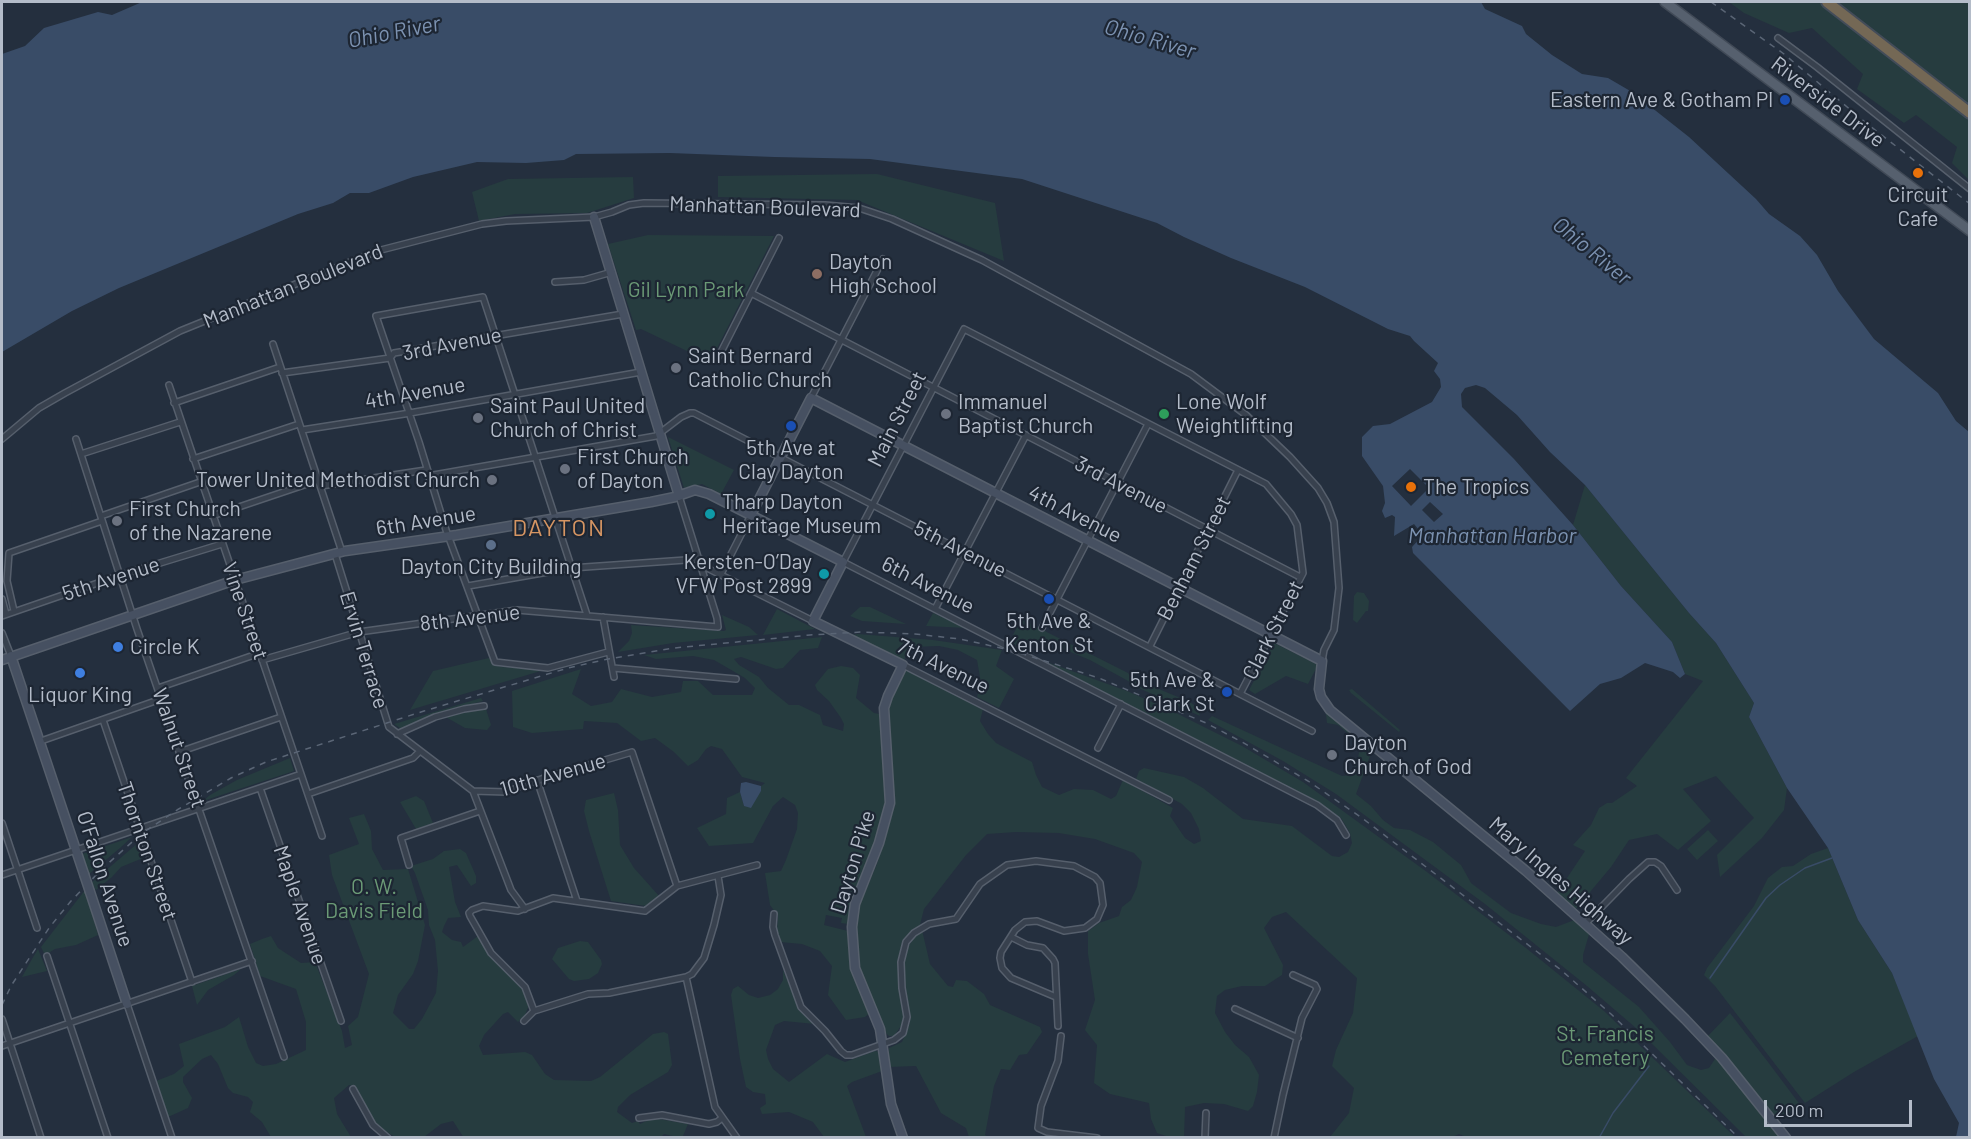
<!DOCTYPE html>
<meta charset="utf-8">
<style>
body{margin:0}
#map{position:relative;width:1971px;height:1139px;overflow:hidden;background:#242f3e;font-family:Barlow,sans-serif}
canvas{display:block}
.frame{position:absolute;inset:0;border:3px solid #b4bcc9;pointer-events:none}
.scale{position:absolute;left:1764px;top:1100px;width:148px;height:27px;box-sizing:border-box;border:3px solid #b4bcc9;border-top:0;padding-left:8px;font-size:18px;line-height:21px;white-space:nowrap;color:#b4bcc9;-webkit-text-stroke:4px #1d2633;paint-order:stroke}
</style>
<div id="map">
<canvas width="1971" height="1139"></canvas>
<div class="frame"></div>
<div class="scale">200 m</div>
</div>
<script>
const g = document.querySelector('canvas').getContext('2d');
g.lineJoin = 'round';
function fill(path, color) {
  g.fillStyle = color;
  g.fill(path, 'evenodd');
}
function toPath(rows) {
  const path = new Path2D();
  for (const r of rows) {
    path.moveTo(r[0], r[1]);
    for (let i = 2; i < r.length; i += 2) path.lineTo(r[i], r[i + 1]);
  }
  return path;
}
function strokePath(path, color, width, dash) {
  g.strokeStyle = color;
  g.lineWidth = width;
  g.lineCap = dash ? 'butt' : 'round';
  g.setLineDash(dash || []);
  g.stroke(path);
}
function write(font, color, halo, rows, align = 'center') {
  g.font = font + ' Barlow,sans-serif';
  g.lineWidth = 4.5;
  g.setLineDash([]);
  g.textBaseline = 'middle';
  g.strokeStyle = halo;
  g.fillStyle = color;
  for (const [text, x, y, turn = 0] of rows) {
    g.save();
    g.translate(x, y);
    g.rotate((+turn || 0) * Math.PI / 180);
    g.textAlign = isNaN(turn) ? turn : align;
    if (halo) g.strokeText(text, 0, 0);
    g.fillText(text, 0, 0);
    g.restore();
  }
}
const green = toPath([
 [1729,2,1969,2,1969,180,1952,163,1957,147,1916,115,1904,123,1857,89,1863,74,1812,28,1789,33,1744,13],
 [877,174,995,203,1004,261,857,200,718,197,718,176],
 [633,177,634,198,587,213,515,214,479,221,472,192,508,179],
 [648,235,774,236,712,358,708,361,641,329,636,330,608,244],
 [668,437,734,470,721,494,702,484,684,488],
 [1585,485,1689,613,1716,643,1754,703,1749,717,1787,788,1784,810,1762,838,1720,877,1717,855,1754,818,1716,776,1683,789,1711,821,1678,850,1657,834,1629,840,1611,867,1575,910,1557,893,1585,851,1573,845,1591,825,1599,808,1607,803,1612,803,1637,786,1626,778,1703,681,1685,674,1672,642,1621,586,1573,525],
 [1357,592,1364,593,1369,601,1368,611,1366,611,1357,623,1353,620,1354,596],
 [860,607,870,607,906,624,862,621,850,616],
 [777,609,815,629,763,635],
 [933,613,966,628,926,626],
 [722,615,749,627,758,635,673,643,618,652,629,641,632,633,631,625,724,631,726,630],
 [1021,619,1128,673,1131,677,1130,682,1090,660,1051,644,1030,640,1015,645,1010,641],
 [858,634,933,640,1002,650,996,666,1014,679,999,708,977,697,981,683,977,660,958,650,939,646,910,647,904,660,852,635],
 [822,637,818,648,800,650,783,668,776,669,741,657,734,659,739,665,759,677,768,688,789,705,799,705,820,715,823,725,843,731,844,724,841,718,829,701,817,690,815,685,828,669,841,666,853,668,860,675,856,698,874,713,879,714,888,800,875,842,850,907,848,924,841,923,842,918,826,915,824,925,848,931,853,969,871,1012,865,1017,846,1020,828,995,832,966,820,951,802,944,780,942,777,930,778,916,770,905,765,873,781,871,786,860,797,829,798,813,795,805,783,797,773,806,753,843,709,846,697,828,726,814,727,798,740,792,744,806,761,791,761,786,765,783,742,777,722,749,711,746,706,749,698,760,688,766,674,752,655,738,641,741,617,723,584,721,583,729,532,733,513,727,512,691,581,669,572,694,591,706,612,702,621,689,652,697,681,692,683,681,698,681,713,695,752,695,755,688,745,678,714,660,693,656,656,659,644,655],
 [1274,643,1318,665,1308,684,1286,676,1255,694,1249,690],
 [489,658,494,665,502,667,544,670,410,710,433,671],
 [1044,661,1127,691,1168,709,1242,746,1303,782,1427,872,1526,948,1604,1011,1735,1137,1468,1138,1459,1134,1450,1138,1330,1137,1349,1113,1354,1088,1332,1066,1336,1050,1353,1013,1357,978,1286,912,1272,917,1264,928,1283,965,1282,975,1265,986,1242,986,1225,990,1217,996,1215,1013,1225,1032,1235,1045,1249,1057,1259,1075,1257,1092,1253,1106,1248,1111,1224,1104,1204,1103,1185,1107,1184,1137,1169,1137,1157,1133,1151,1119,1149,1103,1110,1094,1094,1083,1097,1045,1085,1030,1095,1000,1088,954,1088,931,1099,923,1119,916,1122,907,1131,900,1137,887,1142,862,1134,853,1095,839,1059,833,1016,832,987,834,966,855,924,909,920,925,911,932,901,948,898,974,904,1008,903,1023,894,1036,889,1036,885,1032,864,982,859,966,855,935,857,911,877,864,895,805,887,718,888,705,900,679,907,670,983,709,980,721,988,734,996,743,1032,762,1036,775,1042,787,1059,795,1074,789,1093,790,1111,799,1116,796,1123,780,1173,808,1170,816,1185,838,1194,844,1201,841,1199,829,1191,813,1182,804,1136,779,1139,771,1144,768,1184,777,1203,788,1243,819,1292,826,1332,856,1339,857,1348,852,1352,843,1350,833,1341,818,1313,799],
 [1133,676,1154,687,1190,702,1198,708,1200,716,1141,689,1133,684],
 [1352,689,1400,730,1399,732,1351,693,1349,690],
 [481,698,483,701,436,714,404,728,400,728,394,724],
 [1325,707,1373,748,1356,794,1371,806,1383,820,1394,828,1410,830,1433,842,1461,865,1471,883,1511,913,1541,924,1556,927,1577,919,1590,931,1583,955,1583,962,1639,1007,1670,1042,1687,1065,1701,1070,1709,1068,1717,1056,1782,1137,1746,1137,1636,1028,1587,986,1485,904,1336,794,1283,761,1208,720,1212,716,1342,776,1351,775,1357,763,1360,748,1356,740,1338,725,1327,723],
 [486,709,491,725,487,730,465,728,444,716],
 [290,758,294,771,203,801,210,795,237,780],
 [614,793,618,810,620,845,634,868,659,896,646,906,611,901,589,831,584,811,586,800],
 [416,796,424,801,433,823,416,829,400,802],
 [364,814,371,831,372,849,383,870,408,869,425,925,418,961,413,974,398,995,393,1013,409,1029,414,1029,422,1019,436,993,438,971,435,940,429,925,428,910,415,873,411,866,433,859,444,851,460,849,466,853,476,876,476,883,471,886,457,865,449,867,455,902,461,917,448,918,444,926,442,932,452,940,461,942,463,947,478,936,492,958,524,988,529,1005,525,1015,518,1022,508,1012,503,1014,484,1035,479,1046,483,1055,525,1052,532,1055,545,1074,554,1080,591,1081,600,1077,653,1034,664,1032,668,1034,672,1065,668,1072,630,1095,618,1107,617,1112,632,1123,638,1121,640,1124,653,1118,688,1124,683,1136,677,1137,664,1134,660,1138,464,1138,453,1121,441,1124,424,1137,395,1137,377,1126,354,1086,349,1085,334,1098,337,1114,351,1137,271,1137,262,1122,250,1112,253,1102,248,1097,233,1093,228,1088,218,1064,211,1055,202,1059,183,1077,183,1082,192,1098,188,1108,168,1117,156,1081,174,1074,184,1066,179,1044,225,1027,239,1017,248,1047,256,1063,263,1066,276,1064,306,1050,306,1022,296,989,260,976,250,944,262,939,271,936,278,948,301,963,315,962,342,1031,345,1048,352,1045,348,1026,358,1017,369,974,332,875,329,855,359,844,349,818],
 [1708,830,1718,841,1697,860,1687,849],
 [132,837,120,848,89,874,82,854],
 [138,843,143,858,121,867,112,877,96,890,91,883],
 [1828,848,1858,920,1892,973,1918,1036,1854,1072,1805,1103,1715,986,1704,975,1707,968,1754,906,1768,878,1782,867,1793,866,1811,854],
 [85,890,98,935,76,945,55,949,45,955,41,947],
 [922,930,930,964,948,986,953,987,956,980,967,981,984,994,990,1005,1040,1027,1042,1032,1027,1054,1019,1055,1010,1070,1001,1069,994,1086,985,1135,988,1137,969,1137,966,1128,941,1113,916,1066,889,1067,889,1048,902,1042,910,1023,904,974,904,958,908,947,916,935],
 [580,941,588,942,601,960,602,964,598,973,589,979,574,981,569,979,552,959,558,948],
 [38,949,47,971,22,977,32,959],
 [241,969,234,975,208,990,197,1005,192,986],
 [783,970,799,1007,815,1024,784,1021,775,1025,766,1050,768,1059,773,1069,789,1082,827,1054,845,1062,875,1051,880,1052,882,1071,852,1082,847,1086,866,1137,824,1137,813,1122,789,1112,762,1114,760,1108,766,1104,765,1094,753,1092,746,1087,740,1059,731,995,733,989,738,986,749,995,758,998,770,995,778,989,783,980],
 [1730,1013,1768,1062,1801,1106,1775,1120,1706,1038]
]);
const water = toPath([
 [142,2,1481,2,1485,9,1522,26,1526,34,1552,55,1582,74,1608,78,1632,92,1689,137,1756,199,1769,214,1800,236,1817,255,1838,291,1874,339,1938,393,1956,421,1969,432,1969,1137,1956,1137,1959,1123,1934,1079,1892,973,1858,920,1828,848,1787,788,1749,717,1754,703,1716,643,1689,613,1585,485,1550,452,1517,415,1485,388,1476,385,1465,388,1461,394,1462,407,1514,459,1573,525,1621,586,1672,642,1685,674,1680,678,1673,672,1645,663,1621,678,1600,684,1570,711,1413,553,1412,547,1423,535,1414,524,1394,536,1395,517,1392,515,1385,518,1382,511,1385,503,1383,486,1362,456,1362,437,1373,426,1390,424,1432,402,1441,387,1440,379,1434,371,1438,363,1414,341,1410,336,1388,329,1305,287,1231,258,1184,237,1157,223,1022,179,870,159,774,157,670,153,576,154,564,160,526,163,477,162,413,177,369,193,350,193,333,203,298,214,119,288,72,311,2,352,2,54,25,46,44,28,98,12,112,15],
 [746,782,761,786,761,791,751,808,744,806,740,792,741,783]
]);
const pier = toPath([
 [1410,469,1429,488,1411,506,1392,486],
 [1430,502,1443,514,1434,522,1422,510]
]);
const stream = toPath([
 [1710,978,1766,898,1780,885,1805,868,1832,858],
 [1599,1138,1613,1113,1649,1066]
]);
const street = toPath([
 [1778,38,1817,67,1970,189],
 [555,282,584,280,612,272],
 [751,293,1300,577],
 [273,344,342,552],
 [719,356,779,238],
 [282,373,390,358,394,353,623,314],
 [169,385,322,836],
 [811,398,883,259],
 [174,403,280,367],
 [302,430,404,414,641,372],
 [2,439,39,408,65,393,180,331,377,251,482,224,506,221,594,217,612,212,629,205,644,203,825,205,859,208,892,219,982,260,1191,374,1246,415,1290,457,1318,488,1327,503,1334,522,1339,588,1334,630,1324,650,1322,661],
 [76,439,137,629,284,1057],
 [81,454,180,422],
 [193,459,299,424],
 [428,476,656,436,681,417,690,413,694,413,1312,731],
 [321,486,426,470],
 [101,516,200,482],
 [212,516,319,480],
 [335,554,389,727,473,791,511,890,525,909],
 [701,565,813,621],
 [721,574,751,515],
 [468,586,571,568,700,559],
 [2,599,6,614],
 [935,609,1026,435],
 [14,611,7,581,9,553,102,521],
 [587,615,483,297,376,316,419,442,446,530,495,662,548,668,608,652],
 [2,616,121,575,222,544],
 [603,617,614,677],
 [1042,628,1148,424],
 [2,633,11,656],
 [1150,646,1238,470],
 [262,660,359,632,517,610,718,627,717,618,679,496],
 [903,665,1169,800],
 [613,668,736,679],
 [158,688,260,653],
 [1240,694,1303,573,1297,525,1291,514,1266,484,964,329,843,562,1317,805,1337,820,1346,835],
 [103,720,192,982],
 [397,734,435,717,464,709,484,706],
 [41,741,161,699],
 [1098,748,1121,704],
 [179,752,281,717],
 [537,780,577,901],
 [260,788,341,1021],
 [473,791,506,792,544,778,632,752,677,886],
 [308,794,413,758,419,752],
 [2,823,37,928],
 [409,865,401,838,480,811],
 [2,875,301,774],
 [774,914,773,927,775,935,801,1007,825,1031,841,1051,846,1055,852,1055,894,1040,903,1033,907,1017,902,988,901,962,906,942,914,933,929,924,956,919,980,884,1007,865,1036,861,1074,866,1095,877,1100,883,1103,905,1097,919,1085,928,1064,931,1037,921,1025,922,1015,930,1001,952,1000,958,1002,968,1011,978,1056,997],
 [1585,924,1629,879,1648,862,1655,862,1661,866,1677,890],
 [1011,937,1027,945,1043,948,1053,959,1055,963,1058,1026],
 [47,956,108,1138],
 [686,977,715,1107,737,1138],
 [127,1004,172,1138],
 [1235,1009,1298,1038],
 [534,1011,525,987,491,953,470,916,469,913,472,910,483,906,518,911,553,898,645,911,677,886,757,865],
 [2,1019,41,1138],
 [524,1021,534,1011,588,994,609,993,686,977,692,974,704,958,714,925,721,895,718,876],
 [1061,1036,1058,1061,1041,1106,1038,1128,1047,1132,1097,1138],
 [2,1046,252,961],
 [353,1089,373,1125,388,1138],
 [639,1118,662,1115,709,1124,717,1122,722,1118],
 [1205,1138,1206,1113],
 [1274,1138,1283,1095,1302,1018,1317,989,1315,985,1293,975]
]);
const secondary = toPath([
 [594,217,679,496],
 [751,515,811,398,1322,661,1319,689,1321,697,1330,710,1526,871,1622,957,1685,1019,1722,1058,1786,1138],
 [11,656,84,874],
 [2,660,235,580,345,551,457,535,651,502,675,497,695,490,709,494,843,562,813,621,903,665,888,696,884,708,890,803,879,843,855,904,852,927,855,968,880,1029,891,1104,903,1138],
 [90,892,127,1004]
]);
const primary = toPath([
 [1665,2,1970,231]
]);
const highway = toPath([
 [1827,2,1970,113]
]);
const rail = toPath([
 [1711,2,1784,54,1865,122,1970,204],
 [2,1005,11,986,49,928,71,901,103,868,141,834,177,810,231,778,266,762,424,711,568,668,608,659,674,648,810,635,861,632,915,634,960,639,1010,650,1099,678,1206,723,1242,742,1308,781,1362,818,1561,970,1611,1014,1739,1138]
]);
const secondaryBridge = toPath([
 [84,874,90,892]
]);
const markers = [
 [1785,100,6,"#1a4fb4"],
 [1918,173,6,"#e8710a"],
 [817,274,6,"#8d6e63"],
 [676,368,6,"#6b7280"],
 [946,414,6,"#6b7280"],
 [1164,414,6,"#2e9e5b"],
 [478,418,6,"#6b7280"],
 [791,426,6,"#1a4fb4"],
 [565,469,6,"#6b7280"],
 [492,480,6,"#6b7280"],
 [1411,487,6,"#e8710a"],
 [710,514,6,"#0f9aa8"],
 [117,521,6,"#6b7280"],
 [491,545,6,"#5c6f8a"],
 [824,574,6,"#0f9aa8"],
 [1049,599,6,"#1a4fb4"],
 [118,647,6,"#3f7fe0"],
 [80,673,6,"#3f7fe0"],
 [1227,692,6,"#1a4fb4"],
 [1332,755,6,"#6b7280"]
];
const poiNames = [
 ["Eastern Ave & Gotham Pl",1773,100,"right"],
 ["Circuit",1918,195,"center"],
 ["Cafe",1918,219,"center"],
 ["Dayton",829,262],
 ["High School",829,286],
 ["Saint Bernard",688,356],
 ["Catholic Church",688,380],
 ["Immanuel",958,402],
 ["Baptist Church",958,426],
 ["Lone Wolf",1176,402],
 ["Weightlifting",1176,426],
 ["Saint Paul United",490,406],
 ["Church of Christ",490,430],
 ["5th Ave at",791,448,"center"],
 ["Clay Dayton",791,472,"center"],
 ["First Church",577,457],
 ["of Dayton",577,481],
 ["Tower United Methodist Church",480,480,"right"],
 ["The Tropics",1423,487],
 ["Tharp Dayton",722,502],
 ["Heritage Museum",722,526],
 ["First Church",129,509],
 ["of the Nazarene",129,533],
 ["Kersten-O’Day",812,562,"right"],
 ["VFW Post 2899",812,586,"right"],
 ["Dayton City Building",491,567,"center"],
 ["5th Ave &",1049,621,"center"],
 ["Kenton St",1049,645,"center"],
 ["Circle K",130,647],
 ["5th Ave &",1215,680,"right"],
 ["Clark St",1215,704,"right"],
 ["Liquor King",80,695,"center"],
 ["Dayton",1344,743],
 ["Church of God",1344,767]
];
const streetNames = [
 ["Riverside Drive",1828,102,37],
 ["Manhattan Boulevard",765,207,2],
 ["Manhattan Boulevard",293,286,-22],
 ["3rd Avenue",452,344,-11],
 ["4th Avenue",415,393,-10],
 ["Main Street",897,419,-63],
 ["3rd Avenue",1121,485,27],
 ["4th Avenue",1075,514,27],
 ["6th Avenue",426,521,-9],
 ["5th Avenue",960,549,27],
 ["Benham Street",1194,558,-63],
 ["5th Avenue",111,579,-18],
 ["6th Avenue",928,585,27],
 ["Vine Street",245,611,71],
 ["8th Avenue",470,618,-7],
 ["Clark Street",1273,630,-63],
 ["Ervin Terrace",364,650,73],
 ["7th Avenue",943,666,26],
 ["Walnut Street",179,748,71],
 ["10th Avenue",553,775,-16],
 ["Thornton Street",147,851,71],
 ["Dayton Pike",853,862,-73],
 ["O’Fallon Avenue",105,879,72],
 ["Mary Ingles Highway",1561,881,41],
 ["Maple Avenue",300,905,71]
];
const parkNames = [
 ["Gil Lynn Park",686,290],
 ["O. W.",374,887],
 ["Davis Field",374,911],
 ["St. Francis",1605,1034],
 ["Cemetery",1605,1058]
];
const waterNames = [
 ["Ohio River",394,32,-11],
 ["Ohio River",1150,39,16],
 ["Ohio River",1592,251,39],
 ["Manhattan Harbor",1492,536]
];
const quarterNames = [
 ["DAYTON",559,528]
];
fill(green, '#263c3f');
fill(water, '#394c67');
fill(pier, '#242f3e');
strokePath(stream, '#394c67', 1.5);
strokePath(street, '#565f6c', 8);
strokePath(secondary, '#565f6c', 11);
strokePath(primary, '#414a57', 12);
strokePath(highway, '#434c59', 14);
strokePath(street, '#38414e', 5);
strokePath(secondary, '#465061', 8);
strokePath(primary, '#56606e', 9);
strokePath(highway, '#746855', 10);
strokePath(rail, '#5a6575', 1.5, [6, 6]);
strokePath(secondaryBridge, '#565f6c', 11, []);
strokePath(secondaryBridge, '#465061', 8);
for (const [x, y, r, color] of markers) {
  const dot = new Path2D();
  dot.arc(x, y, r, 0, 2 * Math.PI);
  g.fillStyle = color;
  g.fill(dot);
  strokePath(dot, '#1d2633', 2);
}
write('21px', '#b4bcc9', '#1d2633', poiNames, 'left');
write('21px', '#b4bcc9', '#1d2633', streetNames);
write('21px', '#6b9a76', '#1d2633', parkNames);
write('italic 22px', '#7c92b1', '#1d2633', waterNames);
g.letterSpacing = '1.5px';
write('24px', '#d59563', '#1d2633', quarterNames);
g.letterSpacing = '0px';
</script>
